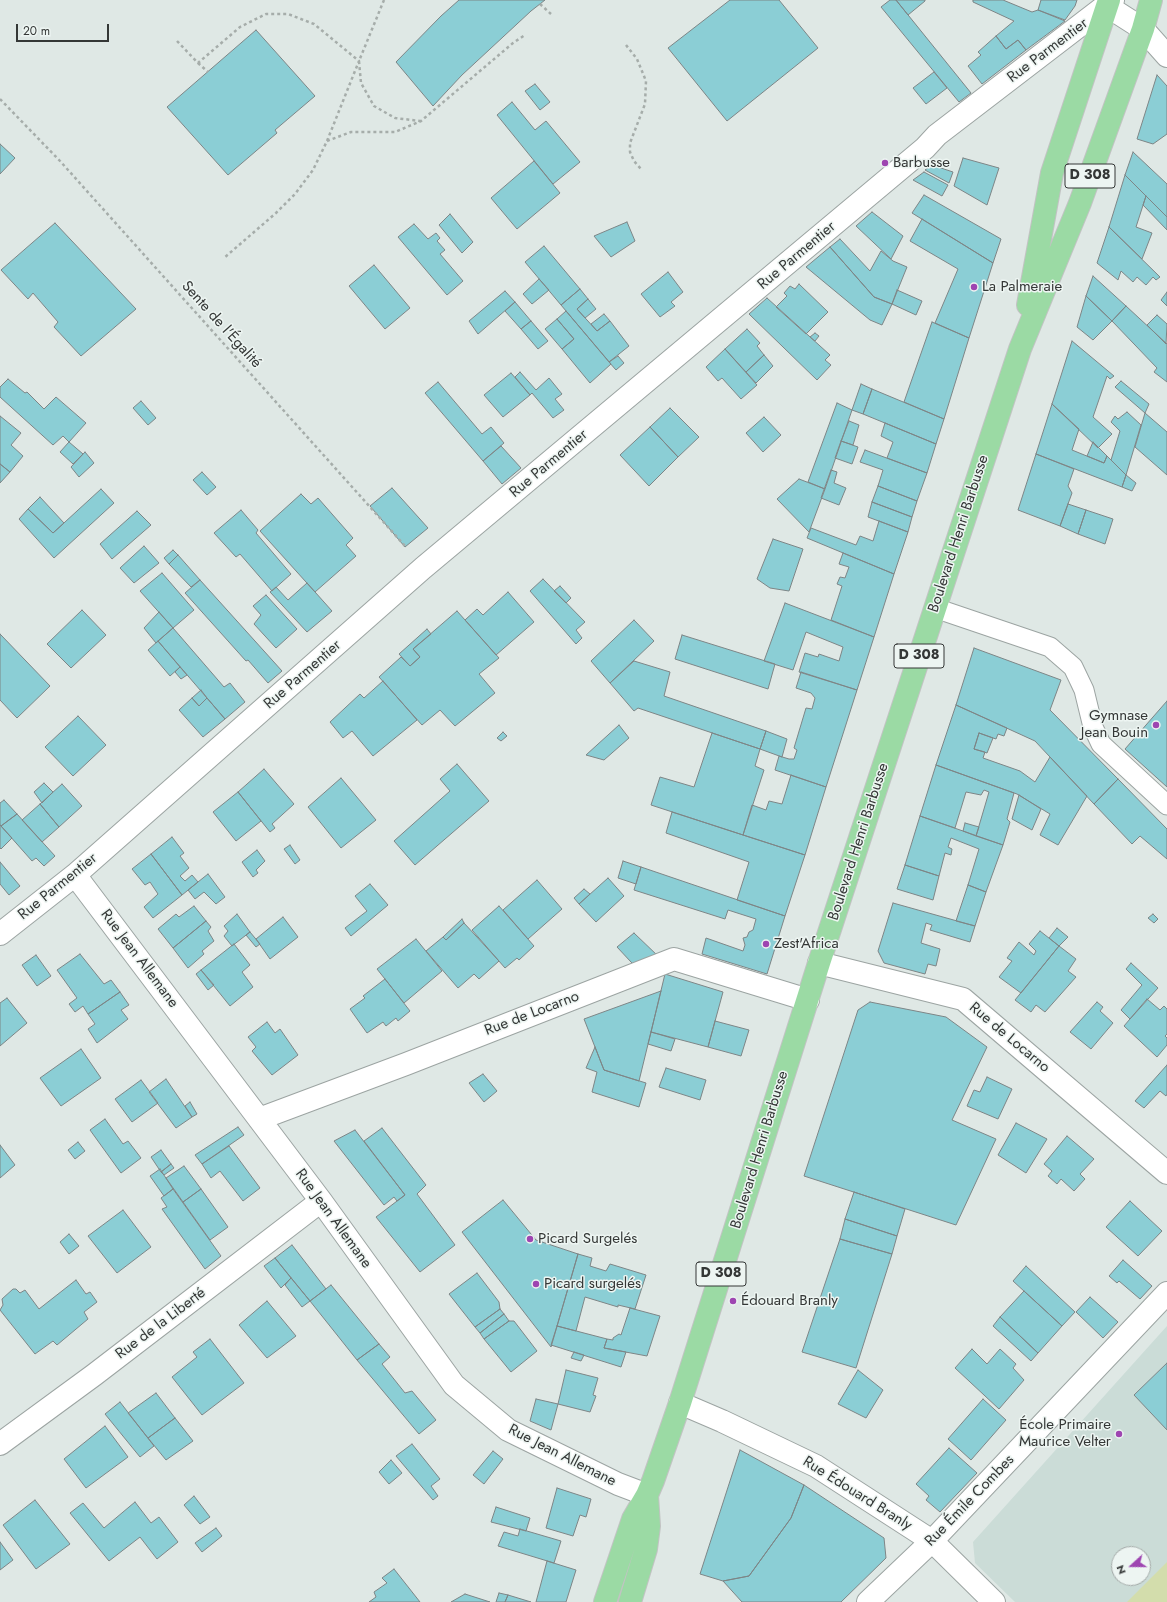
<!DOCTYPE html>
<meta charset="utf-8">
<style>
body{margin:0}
#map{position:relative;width:1167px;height:1602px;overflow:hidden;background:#dfe8e5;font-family:Jost,sans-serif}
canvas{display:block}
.north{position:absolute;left:1111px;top:1546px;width:40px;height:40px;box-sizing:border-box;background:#edf5f2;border:1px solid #a3a9a7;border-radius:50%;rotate:249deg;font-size:11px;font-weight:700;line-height:16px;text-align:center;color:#343736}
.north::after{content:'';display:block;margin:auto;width:14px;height:18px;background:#9e45b1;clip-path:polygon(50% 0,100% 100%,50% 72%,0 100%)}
.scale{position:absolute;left:16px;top:24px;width:93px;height:18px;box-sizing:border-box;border:2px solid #343736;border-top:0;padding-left:5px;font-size:12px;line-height:14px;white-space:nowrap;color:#343736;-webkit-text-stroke:3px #edf5f2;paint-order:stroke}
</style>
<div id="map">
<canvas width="1167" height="1602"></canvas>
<div class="north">N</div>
<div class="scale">20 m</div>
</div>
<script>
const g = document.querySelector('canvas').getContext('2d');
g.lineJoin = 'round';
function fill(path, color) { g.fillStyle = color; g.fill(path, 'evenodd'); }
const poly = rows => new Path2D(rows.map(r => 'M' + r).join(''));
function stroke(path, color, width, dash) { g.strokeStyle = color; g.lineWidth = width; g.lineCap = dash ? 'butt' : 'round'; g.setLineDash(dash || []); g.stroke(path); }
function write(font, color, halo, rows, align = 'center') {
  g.font = font + ' Jost,sans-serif'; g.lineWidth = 3; g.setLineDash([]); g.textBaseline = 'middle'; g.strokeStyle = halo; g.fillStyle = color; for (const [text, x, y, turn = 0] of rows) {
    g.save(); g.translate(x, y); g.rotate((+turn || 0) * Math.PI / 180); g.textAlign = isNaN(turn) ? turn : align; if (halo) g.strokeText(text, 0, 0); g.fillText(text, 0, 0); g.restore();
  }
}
fill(poly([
 [1167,1326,1167,1602,1015,1602,975,1563,973,1542],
 [1119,1554,1143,1554,1143,1578,1119,1578]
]), '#cbdcd7');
fill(poly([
 [1167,1562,1167,1602,1127,1602]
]), '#d3ddac');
const building = poly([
 [459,0,545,0,531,11,462,75,433,106,396,62,441,16,459,0],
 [730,0,779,0,818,48,727,121,668,48,730,0],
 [890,0,896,0,971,93,959,102,881,7,890,0],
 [896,0,925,0,925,1,908,15,896,0],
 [973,0,1003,0,1032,12,1038,10,1065,21,1026,50,1018,40,1006,49,996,36,1014,21,973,2,973,0],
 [1041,0,1077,0,1075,6,1065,20,1038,10,1041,0],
 [256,30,315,96,275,130,277,133,228,175,167,107,256,30],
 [996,36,1006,49,1018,40,1026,50,982,84,968,66,981,55,978,52,996,36],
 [934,72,947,88,926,104,913,88,934,72],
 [1157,75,1167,86,1167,134,1153,144,1137,139,1157,75],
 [535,84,550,102,540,110,525,91,535,84],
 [512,102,535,130,546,121,580,162,553,184,497,115,512,102],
 [0,144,15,158,0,174,0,144],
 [1133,152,1167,184,1167,217,1125,175,1133,152],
 [963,158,999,168,987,205,954,186,963,158],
 [534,161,560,193,517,229,491,198,534,161],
 [932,165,953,172,949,183,925,170,932,165],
 [924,172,948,185,942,196,913,180,924,172],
 [1125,175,1146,196,1136,227,1152,233,1142,259,1109,227,1125,175],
 [924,195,1001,239,993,263,912,213,924,195],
 [1146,196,1167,217,1167,230,1143,205,1146,196],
 [872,212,903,236,891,259,856,226,872,212],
 [450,214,473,242,462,253,439,225,450,214],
 [922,219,993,263,969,338,935,323,958,269,910,241,922,219],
 [627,222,635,241,611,257,594,236,627,222],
 [55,223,136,309,81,356,54,327,58,322,33,293,28,299,1,270,55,223],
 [414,224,428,239,436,233,440,238,437,241,445,250,440,254,463,281,447,295,398,237,414,224],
 [1109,227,1160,277,1156,280,1153,277,1146,285,1137,277,1133,282,1121,271,1118,280,1097,263,1109,227],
 [840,239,870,271,881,251,893,261,907,267,892,304,874,297,830,247,840,239],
 [544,246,580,289,561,305,525,262,544,246],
 [830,247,874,297,892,304,882,325,870,320,806,267,830,247],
 [374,265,410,308,385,329,349,286,374,265],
 [668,272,683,292,671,302,675,306,660,317,641,294,668,272],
 [1093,276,1126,306,1112,321,1086,296,1093,276],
 [539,279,549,290,532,304,523,294,539,279],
 [799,284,828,312,806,334,776,307,787,296,784,293,790,286,795,289,799,284],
 [580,289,588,299,577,309,597,331,610,321,629,346,609,362,561,305,580,289],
 [897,290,922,301,916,315,892,304,897,290],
 [505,291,515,302,478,334,469,321,505,291],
 [1167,292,1167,306,1161,300,1167,292],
 [1086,296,1112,321,1093,340,1077,327,1086,296],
 [767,298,830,355,825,360,831,365,817,380,749,314,767,298],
 [588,299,596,309,585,318,577,309,588,299],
 [515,302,531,321,521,329,505,311,515,302],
 [1126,306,1167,344,1167,382,1154,372,1157,368,1112,321,1126,306],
 [566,311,611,364,590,383,562,349,574,339,557,319,566,311],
 [604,314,610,321,597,331,591,324,604,314],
 [1157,315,1167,324,1166,344,1147,325,1157,315],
 [557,319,574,339,562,349,545,329,557,319],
 [531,321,548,341,538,349,521,329,531,321],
 [932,322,969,338,944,419,904,402,932,322],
 [747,329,760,343,757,346,764,355,746,372,725,349,747,329],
 [815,333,819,336,815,341,810,337,815,333],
 [1072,341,1114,376,1110,379,1107,376,1093,417,1112,434,1098,448,1052,404,1072,341],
 [725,349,757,385,741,399,722,378,718,381,706,367,725,349],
 [764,355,773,366,756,383,746,372,764,355],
 [618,356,624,363,616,370,609,362,618,356],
 [520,372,536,390,549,378,562,394,555,399,564,410,553,418,532,393,530,395,515,377,520,372],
 [511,373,530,395,503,417,484,395,511,373],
 [8,379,25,393,27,392,44,409,56,397,86,423,69,442,63,436,53,445,0,397,0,387,8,379],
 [1121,381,1149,404,1145,413,1115,387,1121,381],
 [438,382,482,434,491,427,504,443,483,461,425,393,438,382],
 [861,384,872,389,863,414,852,410,861,384],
 [872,389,944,419,936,444,863,414,872,389],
 [141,401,156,418,148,425,133,408,141,401],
 [837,403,852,410,825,489,808,482,837,403],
 [1052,404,1079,429,1072,450,1104,463,1107,456,1126,475,1122,487,1036,454,1052,404],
 [670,408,699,437,678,457,650,427,670,408],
 [1127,412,1141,425,1126,475,1111,460,1120,431,1111,422,1115,416,1118,419,1127,412],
 [1145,413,1167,432,1167,475,1135,447,1145,413],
 [0,416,21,433,11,445,23,456,10,472,0,464,0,416],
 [764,417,781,435,763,452,746,433,764,417],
 [849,421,859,425,853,445,841,441,849,421],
 [885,423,936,444,927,473,887,458,893,442,881,436,885,423],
 [650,427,678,457,649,486,620,455,650,427],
 [841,441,858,447,852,464,835,458,841,441],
 [69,442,83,454,73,464,60,452,69,442],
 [1093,442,1107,456,1104,463,1087,456,1093,442],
 [501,446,521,468,502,484,483,461,501,446],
 [865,450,927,473,917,501,878,486,883,470,860,462,865,450],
 [85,452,94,463,79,477,71,467,85,452],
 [1036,454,1074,469,1068,486,1072,493,1060,526,1018,510,1036,454],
 [0,464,10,472,0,483,0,464],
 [831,470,837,472,834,483,846,488,839,505,821,498,831,470],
 [202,472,216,487,207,495,193,480,202,472],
 [1126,475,1136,483,1132,491,1122,487,1126,475],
 [799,479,825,489,809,532,777,499,799,479],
 [878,486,917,501,912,517,872,502,878,486],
 [392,488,428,528,405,547,370,506,392,488],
 [101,489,114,503,54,558,19,519,28,509,53,533,101,489],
 [301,494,311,504,318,498,353,538,346,545,356,556,315,592,260,531,301,494],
 [40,497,64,523,53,533,28,509,40,497],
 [872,502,912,517,908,532,868,517,872,502],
 [1068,504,1086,510,1078,534,1060,526,1068,504],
 [241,510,258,530,256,533,291,574,272,591,240,554,236,557,214,533,241,510],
 [1086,510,1113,519,1105,544,1078,534,1086,510],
 [137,511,151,525,112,559,100,544,137,511],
 [879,521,908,532,894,574,807,538,811,528,856,545,860,536,873,541,879,521],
 [773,539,803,549,789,591,770,588,757,579,773,539],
 [144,546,159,563,134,583,120,568,144,546],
 [173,550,178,555,169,564,164,558,173,550],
 [843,553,894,574,874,637,831,620,842,586,837,584,840,577,845,578,849,567,839,564,843,553],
 [178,555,200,580,191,587,169,564,178,555],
 [162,573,194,610,173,628,140,591,162,573],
 [543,579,585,622,576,630,582,638,576,644,530,591,543,579],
 [200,580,282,671,268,683,248,660,246,661,185,593,200,580],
 [307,583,332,611,307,632,270,592,276,587,288,600,307,583],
 [560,586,571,598,566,603,554,591,560,586],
 [508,592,534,622,496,655,465,620,477,609,483,615,508,592],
 [266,595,297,629,276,648,254,624,261,615,253,606,266,595],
 [785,603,874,637,857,690,799,672,805,653,818,657,819,654,839,661,843,647,806,632,793,670,764,661,785,603],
 [82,610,106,635,71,668,47,644,82,610],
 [457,611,499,658,479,674,495,693,455,726,440,710,422,725,379,677,401,657,410,666,420,657,413,649,457,611],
 [159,612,173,628,156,643,144,628,159,612],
 [634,620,654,641,610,683,591,661,634,620],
 [173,628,224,687,230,683,245,702,225,719,158,641,173,628],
 [427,629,431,634,413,649,420,657,410,666,399,654,427,629],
 [0,634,50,686,17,718,0,700,0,634],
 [682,635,775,664,768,689,675,659,682,635],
 [158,641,180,667,170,676,148,650,158,641],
 [974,648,1061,680,1050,710,1118,779,1094,804,1035,741,956,705,974,648],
 [634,661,670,672,664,696,766,731,760,749,638,708,634,711,610,683,634,661],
 [180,667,187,675,181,679,175,672,180,667],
 [801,672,857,690,826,787,775,770,779,756,789,759,794,759,797,750,794,748,806,708,812,709,815,698,811,693,796,688,801,672],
 [383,681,417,720,373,756,352,731,343,738,330,722,360,694,364,698,383,681],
 [201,690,207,698,199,706,192,698,201,690],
 [192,698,199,706,207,698,225,719,203,737,179,710,192,698],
 [1167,701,1167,787,1125,749,1167,701],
 [956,705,1007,728,1004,736,998,734,996,739,979,733,974,749,985,752,983,758,1020,771,1035,782,1050,757,1087,796,1058,845,1040,835,1050,814,1017,794,936,765,956,705],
 [78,716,106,745,73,776,45,747,78,716],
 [619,725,629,738,604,760,586,755,619,725],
 [766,731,787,739,782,757,760,749,766,731],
 [503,732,507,736,501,741,497,738,503,732],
 [712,733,760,749,755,766,764,770,743,835,651,805,660,777,694,787,712,733],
 [979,733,993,738,987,753,974,749,979,733],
 [457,764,489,801,415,865,394,841,450,791,440,779,457,764],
 [936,765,1014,793,1007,819,1010,822,1003,845,976,836,989,792,984,790,981,795,966,792,955,828,920,816,936,765],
 [264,769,294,804,272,824,275,828,270,832,238,792,264,769],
 [791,775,826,787,805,855,743,835,752,805,766,810,769,801,782,804,791,775],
 [341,778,376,820,341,848,308,807,341,778],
 [1118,779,1167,829,1167,859,1140,836,1132,844,1094,804,1118,779],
 [44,783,53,792,42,803,34,792,44,783],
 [62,784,82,806,59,827,40,804,62,784],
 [238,792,261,821,236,841,213,812,238,792],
 [1019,795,1041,809,1032,830,1012,819,1019,795],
 [4,800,17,814,1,826,0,825,0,803,4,800],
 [40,804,59,827,42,842,22,820,40,804],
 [672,812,805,855,785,916,737,900,749,862,666,833,672,812],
 [17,814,55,856,44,866,36,858,32,861,1,826,17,814],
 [920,816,1003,845,986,892,968,885,979,849,951,838,948,847,952,849,951,855,945,853,939,876,905,865,920,816],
 [965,823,979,827,976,836,963,831,965,823],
 [0,825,12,838,1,849,0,848,0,825],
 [172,837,184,853,180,856,189,868,180,876,185,881,192,875,198,882,182,895,151,854,172,837],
 [290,845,300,860,295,864,284,849,290,845],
 [257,850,265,861,256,870,258,873,253,877,242,862,257,850],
 [151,854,182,895,153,918,144,907,158,894,150,882,145,885,132,869,151,854],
 [623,861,641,867,636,884,618,878,623,861],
 [0,862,20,886,9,895,0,884,0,862],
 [905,865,939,876,933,900,897,889,905,865],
 [641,867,785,916,767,974,702,954,706,938,743,951,745,945,743,938,747,937,749,932,753,930,756,919,728,910,725,919,634,890,641,867],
 [208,874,225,897,216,904,204,892,195,899,188,890,208,874],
 [608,878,624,896,596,922,579,904,608,878],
 [537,880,562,909,528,939,503,910,537,880],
 [370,884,388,905,351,936,345,928,367,911,355,896,370,884],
 [968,885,986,892,975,926,956,921,968,885],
 [584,889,590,894,579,904,574,898,584,889],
 [893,903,975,926,970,942,930,930,932,925,926,923,921,943,940,949,936,966,928,964,925,974,884,963,878,951,893,903],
 [194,906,206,921,173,948,158,929,176,914,179,917,194,906],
 [499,906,534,946,519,960,517,958,505,968,472,930,499,906],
 [237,914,250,932,232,946,224,936,228,931,224,926,237,914],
 [1153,914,1158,919,1154,923,1148,918,1153,914],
 [283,917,298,937,270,959,256,939,283,917],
 [462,919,464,923,446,940,443,937,462,919],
 [206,921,211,927,208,931,214,941,202,951,204,954,188,968,173,948,206,921],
 [464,923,499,961,479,979,474,974,458,988,426,951,443,937,446,940,464,923],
 [1057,928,1068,937,1059,946,1049,938,1057,928],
 [1040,931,1059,946,1021,993,999,977,1012,961,1007,958,1019,942,1034,955,1036,951,1029,944,1040,931],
 [250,932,260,944,256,947,246,935,250,932],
 [634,933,659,957,635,966,631,962,617,947,634,933],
 [416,939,442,971,404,1003,377,969,416,939],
 [234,944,250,965,242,972,253,987,230,1006,201,970,234,944],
 [1059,946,1076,959,1068,971,1076,977,1045,1012,1036,1005,1031,1012,1015,1000,1059,946],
 [80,954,104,984,111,980,120,992,88,1014,83,1006,75,1012,69,1004,77,998,57,970,80,954],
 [36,955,51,976,37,986,22,965,36,955],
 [1131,963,1158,988,1130,1019,1121,1010,1142,985,1126,969,1131,963],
 [201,970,214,985,208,990,196,974,201,970],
 [665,974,723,992,708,1047,651,1032,665,974],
 [385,979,410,1011,398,1021,396,1018,386,1026,383,1022,367,1033,350,1009,365,998,363,996,385,979],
 [661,991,639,1081,604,1070,584,1019,661,991],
 [120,992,129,1005,121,1010,128,1019,97,1043,88,1029,95,1024,88,1014,120,992],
 [7,998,27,1023,0,1046,0,1003,7,998],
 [1147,999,1160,1010,1164,1006,1167,1009,1167,1034,1165,1036,1167,1038,1167,1045,1157,1057,1124,1026,1147,999],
 [870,1002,946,1017,987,1047,952,1120,996,1139,956,1225,804,1176,858,1010,870,1002],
 [1097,1002,1103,1007,1100,1011,1113,1023,1091,1049,1070,1032,1097,1002],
 [715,1021,749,1030,741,1056,708,1047,715,1021],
 [267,1022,275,1033,280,1029,298,1055,272,1075,252,1051,256,1047,248,1037,267,1022],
 [651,1032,675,1039,671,1051,648,1044,651,1032],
 [595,1047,604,1070,646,1083,639,1107,592,1092,597,1072,586,1068,595,1047],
 [81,1049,101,1078,61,1106,40,1078,81,1049],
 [1167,1065,1167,1094,1166,1096,1160,1091,1144,1108,1135,1101,1167,1065],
 [666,1068,706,1080,700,1100,659,1087,666,1068],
 [483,1074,497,1091,484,1102,469,1083,483,1074],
 [987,1077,1012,1089,998,1119,967,1106,974,1090,980,1092,987,1077],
 [166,1079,192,1117,176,1128,149,1092,166,1079],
 [141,1080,158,1103,132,1122,115,1099,141,1080],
 [190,1102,197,1114,192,1117,185,1106,190,1102],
 [105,1119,123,1144,128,1141,141,1158,121,1173,90,1130,105,1119],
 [1016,1123,1047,1139,1026,1173,998,1155,1016,1123],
 [238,1127,244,1135,202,1164,195,1155,238,1127],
 [382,1128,426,1185,417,1194,455,1245,420,1272,376,1217,405,1195,364,1141,382,1128],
 [355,1130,405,1195,397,1201,394,1197,384,1205,334,1141,355,1130],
 [1067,1136,1094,1159,1080,1174,1085,1179,1074,1191,1061,1179,1057,1184,1048,1176,1052,1171,1044,1164,1067,1136],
 [78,1142,85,1151,75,1159,68,1150,78,1142],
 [0,1145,15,1165,0,1178,0,1145],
 [229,1146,260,1188,243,1201,220,1171,211,1178,202,1164,229,1146],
 [161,1150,171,1164,161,1172,151,1157,161,1150],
 [171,1164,174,1168,164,1175,161,1172,171,1164],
 [184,1166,201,1189,183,1202,166,1178,184,1166],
 [160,1169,173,1189,164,1196,150,1176,160,1169],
 [173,1189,221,1256,205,1269,162,1209,167,1207,161,1198,173,1189],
 [201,1189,228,1227,210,1240,183,1202,201,1189],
 [854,1192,905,1209,897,1236,845,1219,854,1192],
 [503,1200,536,1240,578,1254,551,1347,462,1232,503,1200],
 [1130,1201,1162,1231,1138,1256,1106,1227,1130,1201],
 [123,1210,151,1247,117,1273,88,1236,123,1210],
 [845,1219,897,1236,892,1254,840,1239,845,1219],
 [69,1234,79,1246,69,1254,60,1242,69,1234],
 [840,1239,892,1254,856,1368,802,1352,840,1239],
 [292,1245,326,1289,310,1301,275,1258,292,1245],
 [578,1254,592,1258,590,1266,606,1271,610,1264,646,1275,635,1309,618,1305,618,1307,585,1297,576,1331,557,1326,578,1254],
 [275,1258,291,1278,281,1288,264,1266,275,1258],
 [1123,1260,1152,1286,1140,1299,1119,1281,1117,1283,1109,1276,1123,1260],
 [1026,1266,1075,1312,1062,1326,1013,1281,1026,1266],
 [477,1273,499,1302,500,1309,475,1327,449,1294,477,1273],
 [291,1278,310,1301,302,1307,285,1285,291,1278],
 [76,1280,86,1294,90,1292,97,1302,84,1312,88,1319,57,1345,53,1341,35,1354,0,1310,3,1305,2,1299,13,1289,16,1289,20,1293,25,1290,39,1309,76,1280],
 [331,1285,379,1344,357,1360,310,1301,331,1285],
 [1024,1291,1062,1326,1038,1353,1000,1317,1024,1291],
 [1090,1297,1118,1322,1103,1338,1076,1312,1090,1297],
 [267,1301,296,1336,267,1358,239,1325,267,1301],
 [630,1308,660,1316,647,1356,604,1348,607,1339,613,1340,613,1338,619,1334,621,1335,630,1308],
 [500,1309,504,1314,480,1333,475,1327,500,1309],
 [504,1314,509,1321,484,1339,480,1333,504,1314],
 [1000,1317,1038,1353,1031,1361,993,1326,1000,1317],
 [509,1321,514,1321,537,1351,511,1372,484,1339,509,1321],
 [557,1326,607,1339,604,1348,626,1352,621,1367,551,1345,557,1326],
 [210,1339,244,1383,202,1415,172,1377,197,1357,193,1352,210,1339],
 [379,1344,390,1357,382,1364,405,1393,412,1391,436,1420,419,1434,357,1360,379,1344],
 [972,1349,987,1364,1000,1349,1016,1364,1013,1368,1024,1380,999,1409,955,1368,972,1349],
 [574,1352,584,1355,581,1361,571,1358,574,1352],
 [1167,1363,1167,1430,1134,1395,1167,1363],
 [566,1370,598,1378,593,1395,596,1396,590,1412,558,1404,566,1370],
 [858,1370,883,1390,866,1418,838,1404,858,1370],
 [156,1393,175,1418,148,1438,128,1413,156,1393],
 [536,1399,558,1404,551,1430,530,1421,536,1399],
 [983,1399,1006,1420,971,1460,948,1439,983,1399],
 [120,1402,154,1446,140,1457,105,1414,120,1402],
 [175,1418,193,1441,166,1460,148,1438,175,1418],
 [105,1426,128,1457,86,1488,64,1459,105,1426],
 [412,1444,440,1479,431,1486,438,1496,433,1500,396,1456,412,1444],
 [949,1448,977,1473,940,1512,926,1500,929,1496,916,1484,949,1448],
 [740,1450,804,1485,791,1518,749,1576,723,1581,700,1574,740,1450],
 [493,1451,503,1459,484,1484,473,1475,493,1451],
 [391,1460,402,1473,389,1484,379,1472,391,1460],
 [804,1485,884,1538,886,1558,841,1602,742,1602,723,1581,749,1576,791,1518,804,1485],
 [557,1488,591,1499,586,1517,580,1515,573,1536,546,1528,557,1488],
 [194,1496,210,1517,200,1524,184,1505,194,1496],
 [35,1500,70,1544,36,1569,3,1525,35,1500],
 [135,1502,151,1523,159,1517,178,1542,157,1559,140,1537,109,1561,70,1513,83,1503,104,1528,135,1502],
 [496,1507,530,1518,526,1531,491,1522,496,1507],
 [216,1528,222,1536,202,1552,195,1543,216,1528],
 [520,1529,561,1541,554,1563,498,1546,504,1532,518,1536,520,1529],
 [0,1542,13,1560,0,1570,0,1542],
 [547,1561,576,1570,566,1602,536,1602,547,1561],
 [394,1569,420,1602,369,1602,376,1597,374,1592,387,1583,382,1578,394,1569],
 [499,1593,508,1595,505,1602,496,1602,499,1593],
 [465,1594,490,1602,451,1602,465,1594],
 [508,1595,531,1602,505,1602,508,1595]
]);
fill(building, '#8bced5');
stroke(building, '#7d8586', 1);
const lane = poly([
 [935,608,1050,647,1073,667,1084,690,1093,727,1101,744,1167,805]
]);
const street = poly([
 [1107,6,1143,29,1167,56],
 [75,875,321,1201,454,1385,508,1430,618,1484,647,1495],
 [0,934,75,875,423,568,925,148,937,135,1113,0],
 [819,963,963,999,1167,1173],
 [259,1119,406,1064,674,959,808,1000],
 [680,1403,722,1421,816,1466,932,1541,994,1602],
 [0,1444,94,1375,321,1201],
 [868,1602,932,1541,1167,1293]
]);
const primary = poly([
 [1028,305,1052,173,1109,0],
 [605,1602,633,1519,647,1495,653,1481,680,1403,819,963,1020,349,1080,203,1143,29,1151,0],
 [630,1602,646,1549,649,1526,647,1495]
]);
stroke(lane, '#9ca4a2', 21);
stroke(street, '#9ca4a2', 24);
stroke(primary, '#c2c3c3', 24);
stroke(poly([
 [384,0,359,61,361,83,374,106,395,118,420,121],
 [540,4,551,14],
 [177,41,198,63,240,27,266,14,288,14,314,24,359,61,327,141,313,170,295,194,276,213,224,258],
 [626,45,637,59,646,81,645,104,630,143,630,152,634,161,641,169],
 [198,63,208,72],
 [0,99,60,161,405,546],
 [327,141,351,132,395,132,421,121,513,43,525,35]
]), '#a6adaa', 2.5, [3, 3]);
stroke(lane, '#fff', 19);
stroke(street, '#fff', 22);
stroke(primary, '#9bdaa4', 22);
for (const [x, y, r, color] of [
 [885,163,4,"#9e45b1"],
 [974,287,4,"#9e45b1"],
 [1156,725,4,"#9e45b1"],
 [766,944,4,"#9e45b1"],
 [530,1239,4,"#9e45b1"],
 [536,1284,4,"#9e45b1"],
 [733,1301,4,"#9e45b1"],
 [1119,1434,4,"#9e45b1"]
]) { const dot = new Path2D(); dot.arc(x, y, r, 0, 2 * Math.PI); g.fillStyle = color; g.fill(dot); stroke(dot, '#edf5f2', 1.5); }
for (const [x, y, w] of [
 [1090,176,50],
 [919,656,50],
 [721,1274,50]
]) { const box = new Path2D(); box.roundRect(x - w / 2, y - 12, w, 24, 3); g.fillStyle = '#edf5f2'; g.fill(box); stroke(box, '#343736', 1); }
write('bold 14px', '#343736', null, [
 ["D 308",1090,176],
 ["D 308",919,656],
 ["D 308",721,1274]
]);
write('15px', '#343736', '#edf5f2', [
 ["Rue Parmentier",1048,51,-37],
 ["Rue Parmentier",797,256,-40],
 ["Sente de l'Égalité",221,325,48],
 ["Rue Parmentier",549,464,-40],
 ["Boulevard Henri Barbusse",959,534,-72],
 ["Rue Parmentier",303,675,-41],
 ["Boulevard Henri Barbusse",859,842,-72],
 ["Rue Parmentier",58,887,-39],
 ["Rue Jean Allemane",139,959,53],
 ["Rue de Locarno",532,1014,-21],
 ["Rue de Locarno",1009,1038,40],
 ["Boulevard Henri Barbusse",760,1150,-73],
 ["Rue Jean Allemane",333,1219,54],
 ["Rue de la Liberté",161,1324,-37],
 ["Rue Jean Allemane",562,1456,27],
 ["Rue Édouard Branly",857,1494,32],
 ["Rue Émile Combes",970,1501,-46]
]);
write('15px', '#343736', '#edf5f2', [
 ["Barbusse",893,163],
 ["La Palmeraie",982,287],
 ["Gymnase",1148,716,"right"],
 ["Jean Bouin",1148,733,"right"],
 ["Zest'Africa",774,944],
 ["Picard Surgelés",538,1239],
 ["Picard surgelés",544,1284],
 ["Édouard Branly",741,1301],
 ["École Primaire",1111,1425,"right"],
 ["Maurice Velter",1111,1442,"right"]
], 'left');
</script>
